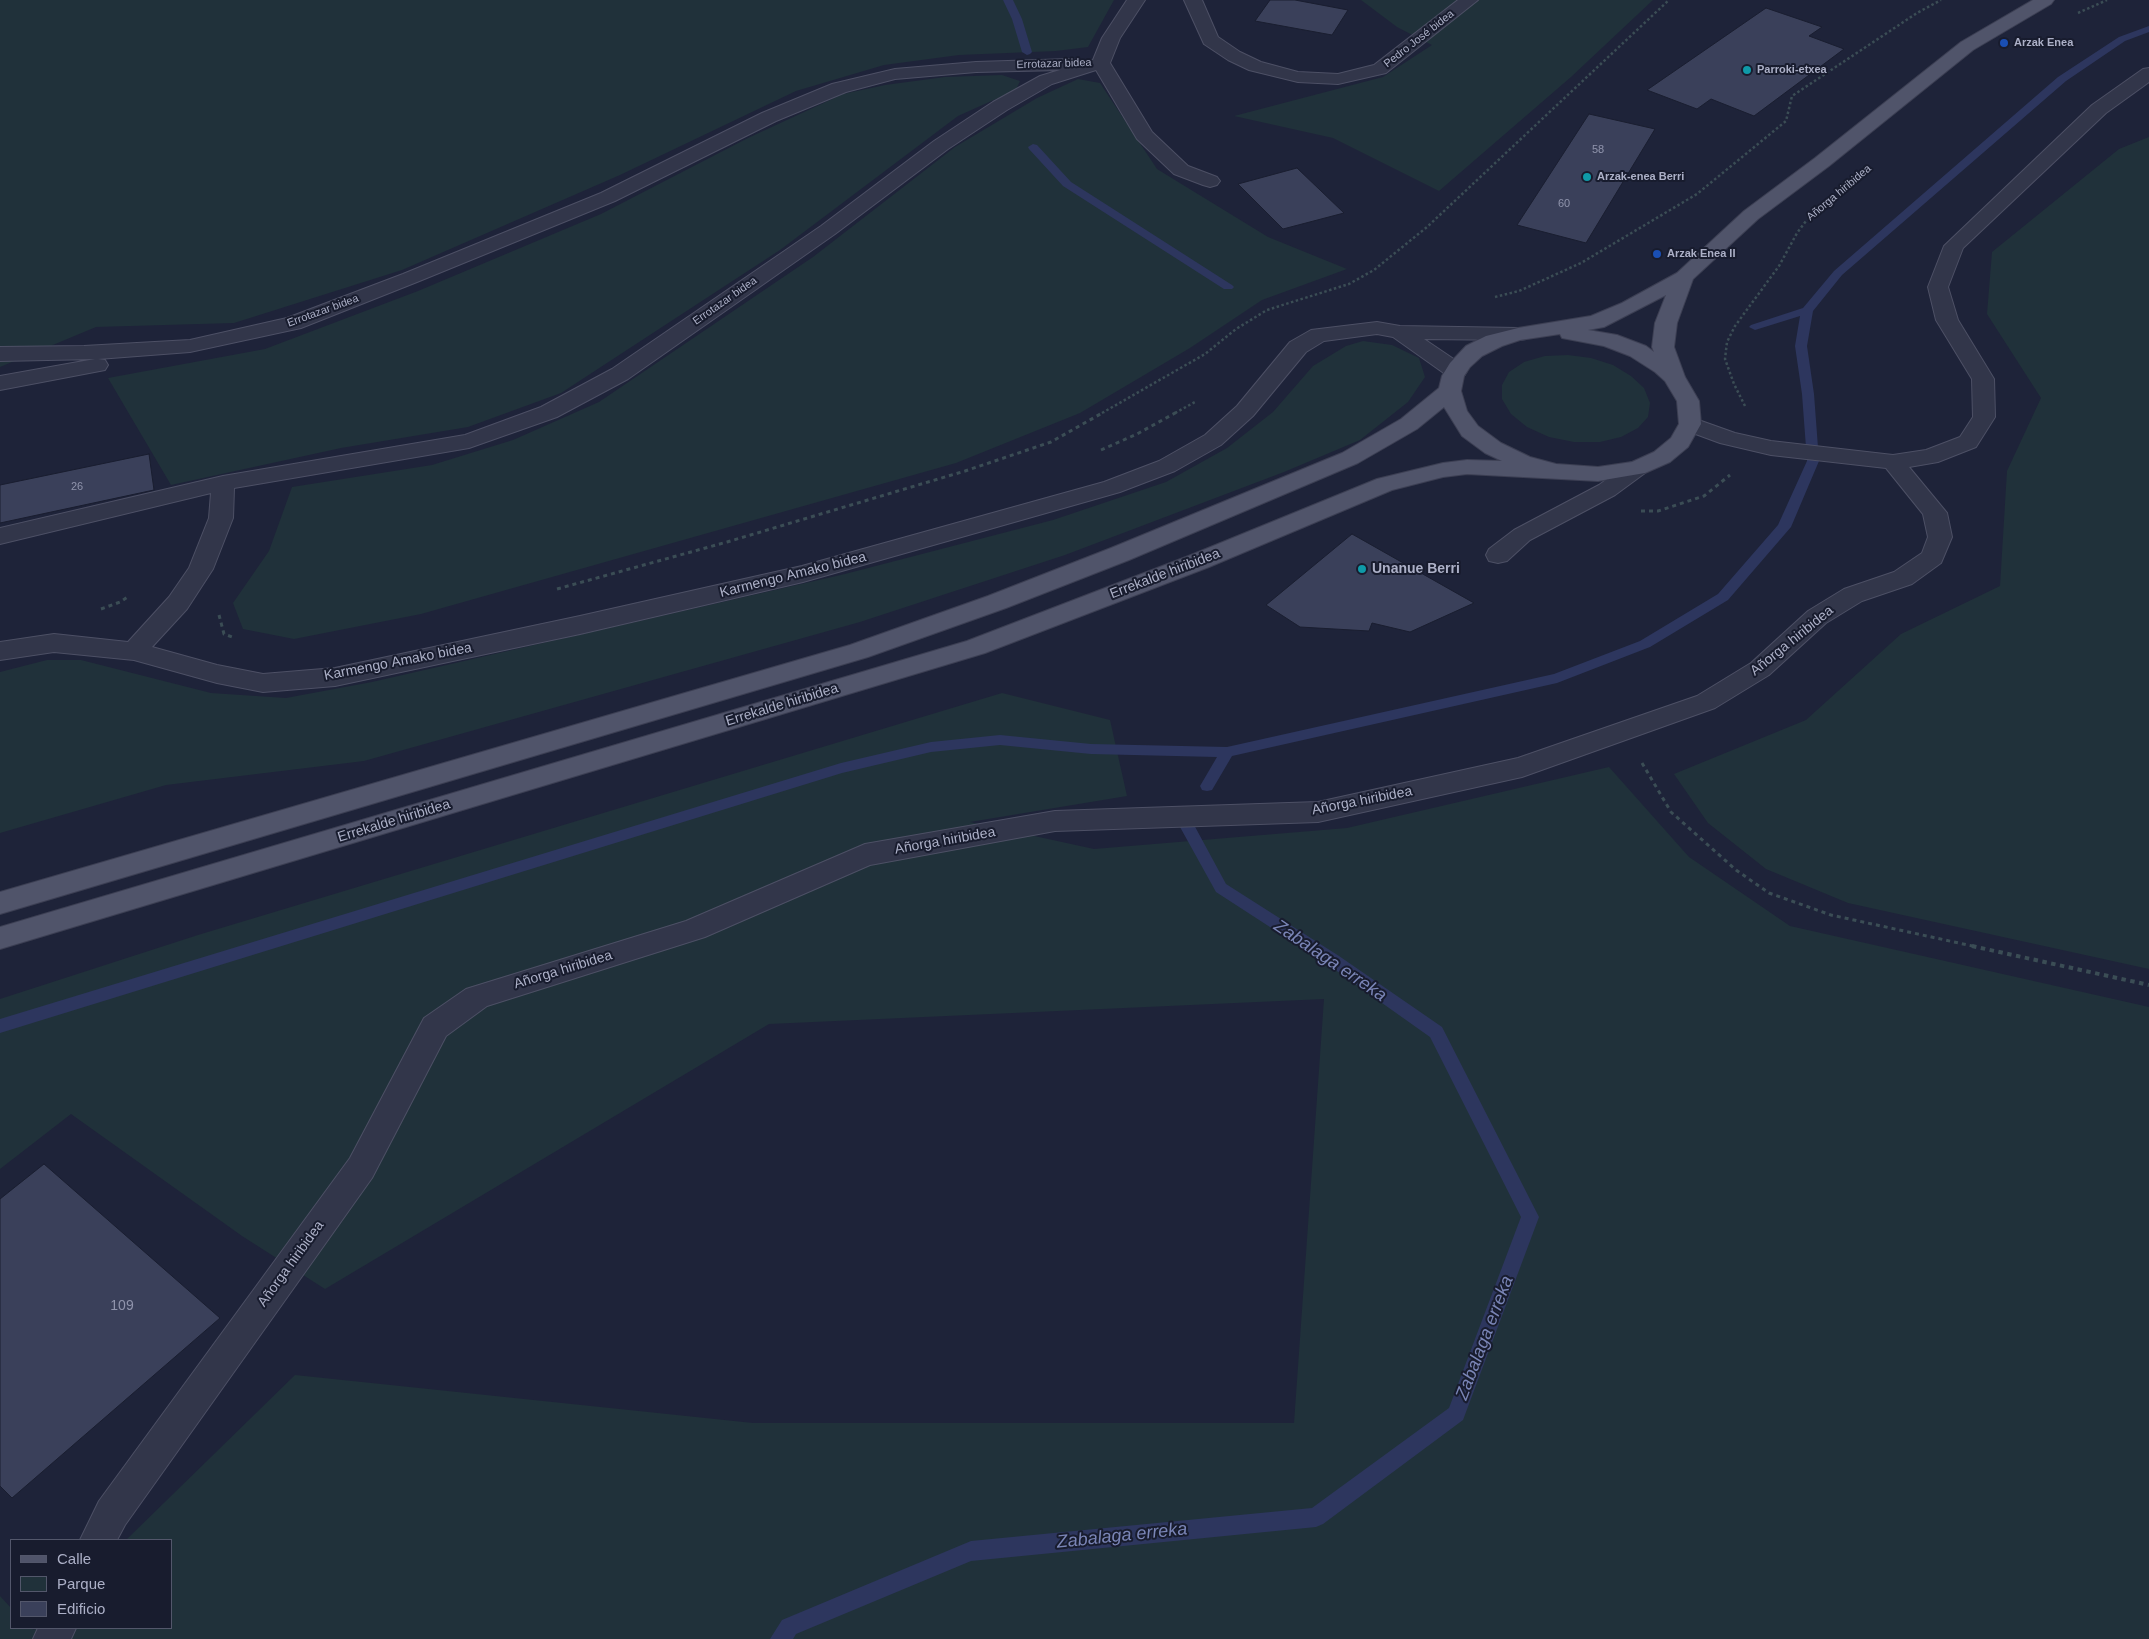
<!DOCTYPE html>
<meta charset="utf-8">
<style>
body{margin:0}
#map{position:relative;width:2149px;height:1639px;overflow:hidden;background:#1e2339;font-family:Arial,sans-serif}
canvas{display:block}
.legend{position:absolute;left:10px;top:1539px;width:162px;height:90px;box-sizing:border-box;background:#181c2e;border:1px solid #53576b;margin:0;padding:6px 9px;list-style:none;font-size:15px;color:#acb0c7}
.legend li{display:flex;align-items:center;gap:10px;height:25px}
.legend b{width:25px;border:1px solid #53576b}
</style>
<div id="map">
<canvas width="2149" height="1639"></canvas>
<ul class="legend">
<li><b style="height:6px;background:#50546a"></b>Calle</li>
<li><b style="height:14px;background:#20313a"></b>Parque</li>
<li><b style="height:14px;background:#3a405a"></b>Edificio</li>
</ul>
</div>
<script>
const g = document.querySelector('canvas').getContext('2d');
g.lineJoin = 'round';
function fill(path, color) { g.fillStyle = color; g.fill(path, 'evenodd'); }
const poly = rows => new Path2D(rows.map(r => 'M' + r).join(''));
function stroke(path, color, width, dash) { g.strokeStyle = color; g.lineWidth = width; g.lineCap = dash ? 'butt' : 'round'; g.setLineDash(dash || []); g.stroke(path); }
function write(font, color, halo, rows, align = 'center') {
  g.font = font + ' Arial,sans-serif'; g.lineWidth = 4; g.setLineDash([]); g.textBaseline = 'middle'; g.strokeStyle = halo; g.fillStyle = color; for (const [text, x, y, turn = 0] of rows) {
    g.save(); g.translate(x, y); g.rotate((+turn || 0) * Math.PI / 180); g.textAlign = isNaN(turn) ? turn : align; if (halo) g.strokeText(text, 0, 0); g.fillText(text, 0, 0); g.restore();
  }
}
fill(poly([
 [0,0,1114,0,1088,47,1056,51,959,55,884,65,796,91,620,175,402,270,234,323,96,327,0,367],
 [1361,0,1653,0,1571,77,1439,191,1333,138,1234,116,1383,77,1432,45,1397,27],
 [1002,75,1020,81,1016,90,958,116,780,250,561,393,468,427,341,448,171,485,108,378,265,349,418,291,601,214,748,138,843,94,885,85,945,77],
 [1078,79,1100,83,1157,169,1268,237,1347,269,1262,300,1190,348,1080,413,956,463,421,614,294,639,243,629,233,603,269,551,292,487,432,465,513,440,599,402,813,257,955,147,1037,98],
 [2149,137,2149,969,1848,903,1766,869,1708,823,1674,774,1806,720,1901,634,2000,586,2007,471,2041,398,1987,314,1992,252,2119,149],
 [1363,341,1392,345,1419,358,1425,377,1408,402,1360,440,1284,472,1065,555,860,622,364,761,166,785,0,833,0,672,47,660,81,660,211,693,286,698,372,682,845,574,1053,520,1166,482,1227,448,1273,412,1313,366,1346,346],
 [1568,355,1591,358,1613,365,1631,376,1644,388,1650,403,1648,417,1638,428,1621,437,1600,442,1574,442,1549,437,1527,427,1511,414,1502,399,1502,385,1509,372,1524,362,1545,356],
 [1002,693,1110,720,1127,796,970,822,1094,849,1347,828,1609,767,1689,857,1790,926,2149,1007,2149,1639,0,1639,0,1596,11,1608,11,1628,31,1628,34,1630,36,1628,171,1628,171,1540,126,1540,295,1375,753,1423,1294,1423,1324,999,769,1024,325,1289,242,1236,71,1114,0,1169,0,999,198,935]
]), '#20313a');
fill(poly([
 [1003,0,1013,0,1022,19,1032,52,1030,54,1027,55,1022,52,1012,19,1003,0],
 [2149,26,2149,32,2125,41,2066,81,1842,275,1813,311,1807,346,1814,394,1819,461,1791,527,1728,600,1650,647,1557,683,1232,756,1212,790,1207,791,1202,790,1200,786,1217,757,1091,754,1000,745,931,752,842,773,0,1033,0,1019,841,763,931,742,1000,735,1091,744,1227,747,1554,674,1640,641,1718,594,1778,525,1807,461,1802,394,1795,346,1800,316,1755,330,1749,327,1751,325,1803,308,1834,271,2058,77,2119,37,2149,26],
 [1033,144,1037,145,1071,182,1232,285,1234,287,1232,289,1224,289,1063,186,1029,149,1028,147,1033,144],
 [1188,821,1193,823,1226,884,1339,956,1442,1027,1539,1217,1463,1420,1323,1524,1316,1527,971,1561,796,1634,793,1639,770,1639,782,1620,971,1541,1312,1508,1449,1408,1521,1217,1430,1037,1327,964,1216,892,1180,827,1183,823,1188,821]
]), '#2d365e');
const building = poly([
 [1270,0,1295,0,1348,10,1332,35,1255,21,1270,0],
 [1766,8,1822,27,1809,36,1844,49,1754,116,1711,99,1697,109,1647,90,1766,8],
 [1589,114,1655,129,1586,243,1517,225,1589,114],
 [1297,168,1344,213,1283,229,1238,184,1297,168],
 [149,454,154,490,0,523,0,485,149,454],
 [1352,534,1474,603,1410,632,1372,623,1369,631,1300,627,1266,605,1352,534],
 [44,1164,220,1318,12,1498,0,1486,0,1199,44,1164]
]);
fill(building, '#3a405a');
stroke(building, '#1a1e30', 1);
const minor = poly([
 [1127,0,1145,0,1120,38,1110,63,1152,132,1188,166,1217,177,1220,181,1217,185,1210,187,1203,185,1174,174,1137,139,1096,70,1052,84,1007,110,948,149,835,234,628,379,557,417,469,448,234,488,233,518,213,569,187,609,152,647,217,665,263,674,335,668,580,616,802,566,1104,482,1159,461,1205,435,1237,406,1290,342,1311,330,1377,322,1400,326,1518,328,1526,329,1529,334,1526,339,1518,340,1424,339,1464,366,1467,371,1464,376,1456,378,1448,376,1393,337,1377,334,1324,341,1306,352,1253,416,1221,445,1175,471,1120,492,803,582,580,634,335,686,263,692,217,683,134,660,54,652,0,660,0,642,54,634,128,642,169,597,189,568,209,518,211,493,0,544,0,528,223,476,465,435,541,407,612,369,821,226,934,141,993,102,1040,76,1060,70,976,72,895,79,846,92,776,121,615,201,417,282,301,328,190,352,98,359,105,360,108,365,105,370,0,390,0,376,95,359,0,361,0,347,84,346,190,340,287,318,403,274,601,193,762,113,832,84,895,69,976,62,1072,59,1078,60,1081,63,1093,60,1102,38,1127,0],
 [1184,0,1202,0,1218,37,1240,52,1261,62,1298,72,1338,74,1374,65,1458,0,1478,0,1386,73,1338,84,1298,82,1249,70,1228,60,1204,44,1184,0],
 [2149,68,2149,82,2106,113,1963,248,1948,287,1958,320,1994,379,1995,417,1976,447,1938,462,1909,467,1947,513,1952,537,1941,563,1912,584,1862,601,1826,623,1769,675,1715,708,1522,777,1318,822,1055,831,870,865,705,937,487,1006,446,1036,372,1178,125,1525,117,1540,80,1540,99,1501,350,1158,424,1018,466,989,686,921,865,844,1055,811,1318,802,1518,758,1697,696,1751,663,1808,611,1844,589,1894,572,1922,553,1928,537,1923,514,1886,468,1771,455,1720,443,1682,429,1679,424,1682,419,1690,417,1735,433,1771,441,1893,455,1926,450,1960,437,1973,417,1972,379,1936,320,1928,287,1944,246,2092,105,2143,69,2149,68],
 [1637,461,1645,463,1649,468,1645,473,1615,495,1530,540,1507,561,1498,563,1489,561,1486,555,1489,549,1514,530,1599,485,1629,463,1637,461],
 [38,1628,76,1628,71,1639,33,1639,38,1628]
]);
const major = poly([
 [2033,0,2054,0,2051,4,1973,50,1829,166,1758,219,1693,279,1677,323,1674,347,1685,377,1699,401,1701,424,1688,447,1670,462,1645,473,1598,481,1467,474,1443,477,1392,490,1209,567,985,653,0,949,0,927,967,641,1191,555,1377,479,1443,463,1467,460,1502,461,1485,453,1462,436,1444,407,1417,429,1358,463,1129,560,1006,608,868,657,0,914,0,892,850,645,988,596,1111,548,1342,453,1401,419,1439,388,1442,376,1450,363,1466,346,1486,336,1518,328,1591,316,1622,303,1677,273,1744,211,1815,158,1961,42,2033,0],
 [1666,295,1655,323,1652,347,1654,352,1646,346,1617,335,1588,330,1604,327,1666,295],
 [1560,334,1562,338,1604,346,1630,356,1655,372,1665,381,1677,401,1679,424,1671,438,1654,452,1632,462,1598,467,1556,464,1530,457,1501,443,1478,426,1467,411,1461,391,1464,376,1470,367,1482,356,1502,346,1520,340,1560,334]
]);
stroke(minor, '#4d5065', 2);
stroke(major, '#3c3f53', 2);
stroke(poly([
 [2078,13,2107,0],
 [1495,297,1519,291,1581,263,1697,194,1786,121,1792,96,1917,13,1941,0],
 [1745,406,1734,384,1725,359,1727,342,1735,326,1779,266,1797,233,1806,221],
 [1102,413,1205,354,1236,329,1267,310,1349,284,1374,270,1427,227,1669,0],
 [1175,413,1195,402]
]), '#3b4d55', 2.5, [2.5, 2.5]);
stroke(poly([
 [1101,450,1137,434,1177,412],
 [1641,511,1658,511,1704,496,1730,475],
 [557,589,727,542,965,471,1051,442,1104,412],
 [101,609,120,602,129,596],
 [219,615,224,634,232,637],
 [1642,763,1671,812,1736,870,1769,893,1831,915,1977,947]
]), '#3b4d55', 3, [4, 4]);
stroke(poly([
 [1972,946,2149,985]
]), '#3b4d55', 4, [4.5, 4.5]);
fill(minor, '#32364a');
fill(major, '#50546a');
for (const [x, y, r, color] of [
 [2004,43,5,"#1a4fb4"],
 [1747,70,5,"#0f9aa8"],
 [1587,177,5,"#0f9aa8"],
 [1657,254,5,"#1a4fb4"],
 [1362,569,5,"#0f9aa8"]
]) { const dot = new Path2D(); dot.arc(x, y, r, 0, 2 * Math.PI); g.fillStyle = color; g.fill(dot); stroke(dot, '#181c2e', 2); }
write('11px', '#acb0c7', '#181c2e', [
 ["Pedro José bidea",1419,39,-38],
 ["Errotazar bidea",1054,64,-2],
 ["Añorga hiribidea",1839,193,-40],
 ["Errotazar bidea",725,301,-35],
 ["Errotazar bidea",323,311,-20]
]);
write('bold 11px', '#acb0c7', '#181c2e', [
 ["Arzak Enea",2014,43],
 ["Parroki-etxea",1757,70],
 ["Arzak-enea Berri",1597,177],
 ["Arzak Enea II",1667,254]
], 'left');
write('11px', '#9094ac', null, [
 ["58",1598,150],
 ["60",1564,204],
 ["26",77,487]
]);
write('bold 14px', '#acb0c7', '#181c2e', [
 ["Unanue Berri",1372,569]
], 'left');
write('14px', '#acb0c7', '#181c2e', [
 ["Errekalde hiribidea",1165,574,-21],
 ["Karmengo Amako bidea",793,575,-14],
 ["Añorga hiribidea",1792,641,-39],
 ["Karmengo Amako bidea",398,662,-11],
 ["Errekalde hiribidea",782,705,-17],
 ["Añorga hiribidea",1362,801,-11],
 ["Errekalde hiribidea",394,821,-17],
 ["Añorga hiribidea",945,841,-10],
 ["Añorga hiribidea",563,970,-17],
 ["Añorga hiribidea",291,1264,-54]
]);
write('14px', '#9094ac', null, [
 ["109",122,1306]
]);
write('italic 18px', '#7a85b6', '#181c2e', [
 ["Zabalaga erreka",1330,961,34],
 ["Zabalaga erreka",1485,1338,-69],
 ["Zabalaga erreka",1122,1536,-6]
]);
</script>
